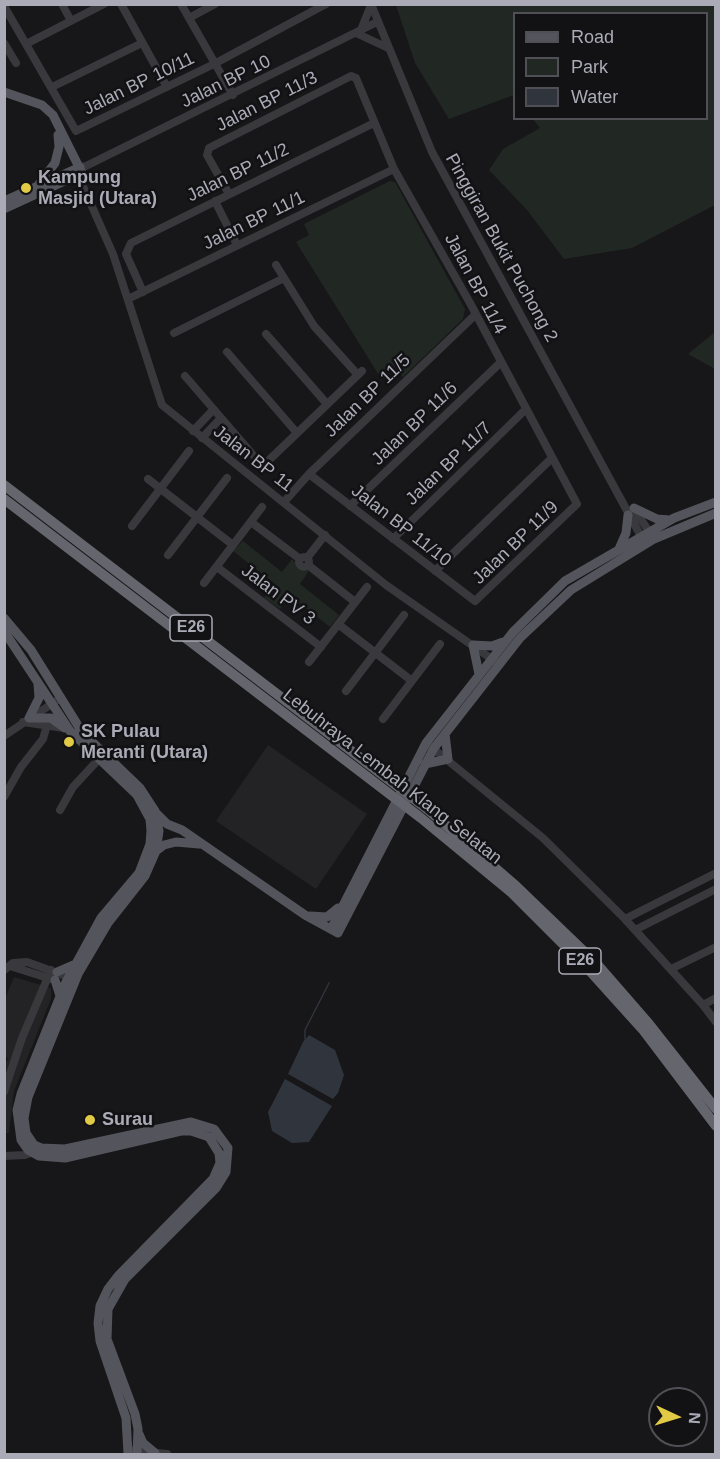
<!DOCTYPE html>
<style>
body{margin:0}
#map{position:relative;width:720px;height:1459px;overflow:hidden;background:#171618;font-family:Arial,sans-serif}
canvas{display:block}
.frame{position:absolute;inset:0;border:6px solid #aaabb7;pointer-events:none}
.legend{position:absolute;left:513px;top:12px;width:195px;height:108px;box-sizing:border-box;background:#121113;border:2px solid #4f4f55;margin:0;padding:8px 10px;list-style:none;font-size:18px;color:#aaabb7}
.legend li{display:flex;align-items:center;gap:12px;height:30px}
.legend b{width:30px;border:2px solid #4f4f55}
.north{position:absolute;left:648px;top:1387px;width:60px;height:60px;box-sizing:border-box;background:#121113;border:2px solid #4f4f55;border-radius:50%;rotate:94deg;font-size:16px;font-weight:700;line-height:24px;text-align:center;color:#aaabb7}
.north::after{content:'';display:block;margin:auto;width:21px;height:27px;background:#e1ca45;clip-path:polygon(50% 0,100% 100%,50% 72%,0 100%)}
</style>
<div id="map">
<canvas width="720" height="1459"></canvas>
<div class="frame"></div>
<ul class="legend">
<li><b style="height:8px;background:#54545c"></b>Road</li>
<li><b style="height:16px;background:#212823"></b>Park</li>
<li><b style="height:16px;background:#30353d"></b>Water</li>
</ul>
<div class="north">N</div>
</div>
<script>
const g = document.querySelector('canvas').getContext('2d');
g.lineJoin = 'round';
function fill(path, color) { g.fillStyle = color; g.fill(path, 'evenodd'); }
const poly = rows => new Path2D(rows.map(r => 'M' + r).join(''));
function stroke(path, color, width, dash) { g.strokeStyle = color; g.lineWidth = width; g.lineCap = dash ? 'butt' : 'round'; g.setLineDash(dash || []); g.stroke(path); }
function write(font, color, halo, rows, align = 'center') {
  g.font = font + ' Arial,sans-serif'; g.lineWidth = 5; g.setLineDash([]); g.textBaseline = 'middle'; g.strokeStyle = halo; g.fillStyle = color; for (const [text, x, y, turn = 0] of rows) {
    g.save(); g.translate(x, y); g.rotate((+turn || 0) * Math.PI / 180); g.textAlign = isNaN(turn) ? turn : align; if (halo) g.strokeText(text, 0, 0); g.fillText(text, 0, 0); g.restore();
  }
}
fill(poly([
 [268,745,367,814,316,889,216,821],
 [14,977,51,988,51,999,14,1091,9,1133,5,1133,4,1068,8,1058,5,1057,4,1001]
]), '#232325');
fill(poly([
 [396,5,715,5,715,205,632,248,564,259,527,210,489,170,503,149,540,128,533,119,706,118,706,14,514,14,514,95,449,119,415,63],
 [390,181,395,182,465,309,463,319,403,377,394,368,382,380,296,242,309,235,304,224],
 [715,332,715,369,688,354],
 [243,541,282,572,292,559,301,570,309,571,300,584,339,615,330,627,291,596,280,609,264,598,275,584,233,551]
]), '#212823');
fill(poly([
 [309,1035,335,1050,344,1075,338,1093,333,1099,288,1074,303,1042],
 [285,1079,332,1106,309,1142,292,1143,272,1131,268,1112]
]), '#30353d');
stroke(poly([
 [305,1039,305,1030,329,983]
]), '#30353d', 1.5);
stroke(poly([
 [62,4,71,21],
 [121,4,167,87],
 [181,4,233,95],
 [371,4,432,152,643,540],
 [4,6,76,131,214,64,326,4],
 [189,18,215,4],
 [361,30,371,5],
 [356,33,388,48],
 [4,43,16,63],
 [26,44,104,4],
 [52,87,142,43],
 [80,167,86,166,377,22],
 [78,175,113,254,162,405,386,585,496,662],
 [229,194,207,155,209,148,351,76,356,78,394,169,470,303,577,504,475,601,309,474],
 [215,201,237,245],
 [276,265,314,326,358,375],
 [143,292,126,254,131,243,374,123],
 [128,299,394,169],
 [174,333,284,278],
 [266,334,327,404],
 [227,352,297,433],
 [185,376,254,456,260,461,268,461,362,371],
 [193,431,213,410],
 [202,438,220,419],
 [148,479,233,545],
 [284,502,309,474,475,315],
 [350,506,500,363],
 [634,509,652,536],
 [251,522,300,559],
 [132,526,189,451],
 [393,539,525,410],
 [168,555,227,478],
 '299 562a5 5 0 1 1 10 0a5 5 0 1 1-10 0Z',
 [307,558,325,535],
 [308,565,355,602],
 [217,567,321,647],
 [435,571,552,458],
 [204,583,262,507],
 [338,624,412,681],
 [309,662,367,587],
 [346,691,404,615],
 [383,719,440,644],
 [23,722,64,728],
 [4,736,59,699],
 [430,746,543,838,625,919],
 [4,797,21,767,43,739,47,725],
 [60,810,73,787,99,759],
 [716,873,625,919,703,1005,716,1022],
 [635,930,716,889],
 [10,966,51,979],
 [671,969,716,947],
 [4,970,13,963,27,962,74,979],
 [703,1005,716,998],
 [4,1092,22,1038,51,970],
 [4,1156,25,1155,33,1152],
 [129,1450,167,1454]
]), '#38383d', 8);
stroke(poly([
 [4,92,42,105,53,115,82,173,4,209],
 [39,184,55,163,59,147,58,135],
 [4,201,80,167],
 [634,508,657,519,670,520],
 [619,549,626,533,628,515],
 [4,618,31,650,82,732,140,788,155,811,159,831,156,851,145,876,108,923,78,974,28,1097,24,1118,26,1133,34,1145,41,1148,65,1149,191,1122,214,1129,228,1148,226,1172,216,1188,125,1279,108,1309,107,1339,135,1414,138,1429,137,1454],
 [4,631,70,731,137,795,150,819,151,831,150,844,139,873,101,918,65,984,21,1094,17,1110,21,1140,28,1150,39,1156,65,1158,181,1131,191,1131,209,1137,219,1153,220,1163,213,1179,118,1276,108,1289,100,1306,98,1323,100,1341,126,1418,128,1454],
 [479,674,473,645,492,646,503,642],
 [29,718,51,718,65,728],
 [29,718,39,698,38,684],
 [425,764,448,759,445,734],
 [156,813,167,824,182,830,305,915,338,933,434,748,520,638,571,590,654,539,716,513],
 [156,851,164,845,176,842,199,844],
 [310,916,327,917,338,908],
 [331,929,426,743,513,632,565,581,674,518,716,502],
 [57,972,73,965],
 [55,980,60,996],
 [139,1434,143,1443,155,1453]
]), '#54545c', 9);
stroke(poly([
 [4,485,427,809,516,886,596,963,649,1024,716,1109],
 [4,499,421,818,512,893,589,970,644,1031,716,1126]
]), '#64656d', 10);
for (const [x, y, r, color] of [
 [26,188,6,"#e1ca45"],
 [69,742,6,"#e1ca45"],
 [90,1120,6,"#e1ca45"]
]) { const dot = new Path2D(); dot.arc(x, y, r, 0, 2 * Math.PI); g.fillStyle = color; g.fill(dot); stroke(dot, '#121113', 2); }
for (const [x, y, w] of [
 [191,628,42],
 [580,961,42]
]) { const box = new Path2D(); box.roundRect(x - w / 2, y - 13, w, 26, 4.5); g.fillStyle = '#121113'; g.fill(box); stroke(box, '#aaabb7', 1.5); }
write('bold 16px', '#aaabb7', null, [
 ["E26",191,628],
 ["E26",580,961]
]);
write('18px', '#aaabb7', '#121113', [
 ["Jalan BP 10",226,82,-26],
 ["Jalan BP 10/11",139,84,-26],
 ["Jalan BP 11/3",267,102,-27],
 ["Jalan BP 11/2",238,173,-26],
 ["Jalan BP 11/1",254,221,-26],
 ["Pinggiran Bukit Puchong 2",501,248,61],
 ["Jalan BP 11/4",475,284,62],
 ["Jalan BP 11/5",368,396,-44],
 ["Jalan BP 11/6",415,424,-44],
 ["Jalan BP 11",253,459,38],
 ["Jalan BP 11/7",449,464,-44],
 ["Jalan BP 11/10",401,526,38],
 ["Jalan BP 11/9",516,543,-44],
 ["Jalan PV 3",278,595,37],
 ["Lebuhraya Lembah Klang Selatan",392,777,38]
]);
write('bold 18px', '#aaabb7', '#121113', [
 ["Kampung",38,178],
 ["Masjid (Utara)",38,199],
 ["SK Pulau",81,732],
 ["Meranti (Utara)",81,753],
 ["Surau",102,1120]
], 'left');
</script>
